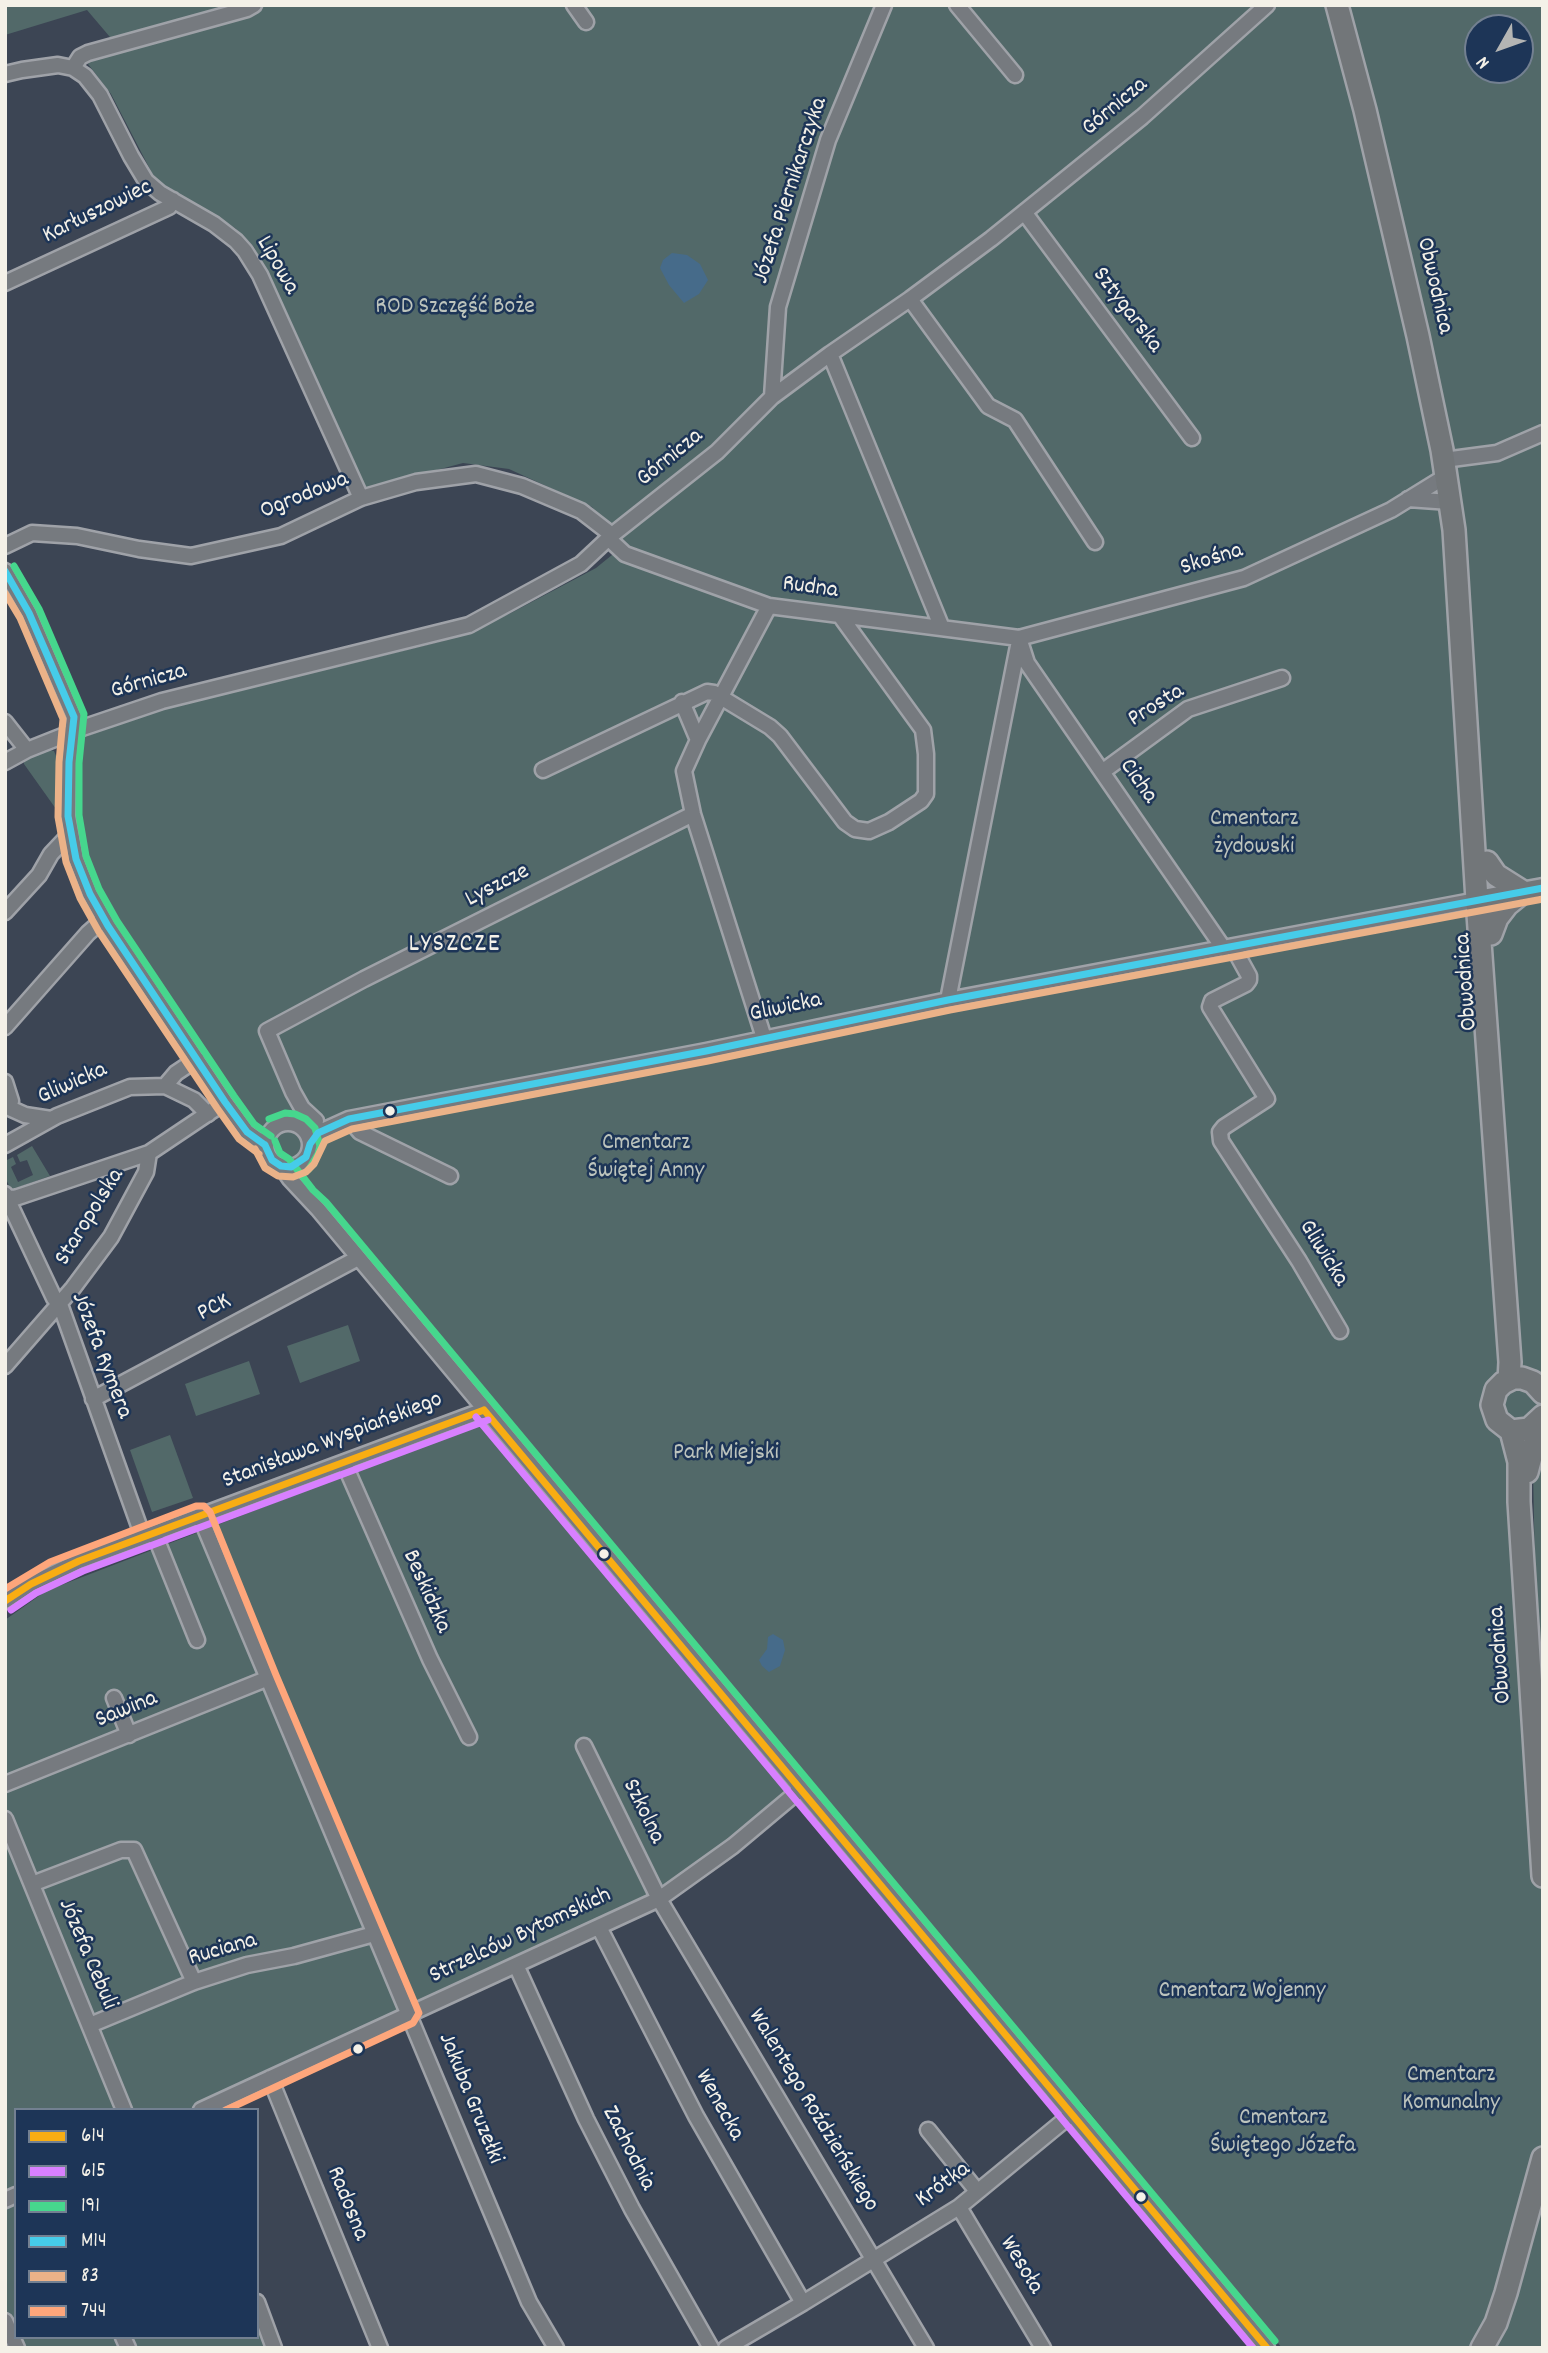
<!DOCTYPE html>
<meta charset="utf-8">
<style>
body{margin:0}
#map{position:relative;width:1548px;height:2353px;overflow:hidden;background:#3c4554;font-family:Dekko,sans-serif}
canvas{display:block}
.frame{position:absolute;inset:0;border:7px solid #f4f1e8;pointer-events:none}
.legend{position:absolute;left:14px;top:2108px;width:245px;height:231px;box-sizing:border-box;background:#1d3557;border:2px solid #738091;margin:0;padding:9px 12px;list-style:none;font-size:21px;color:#f4f1e8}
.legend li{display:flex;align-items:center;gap:14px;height:35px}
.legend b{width:35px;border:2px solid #738091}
.north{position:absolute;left:1464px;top:14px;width:70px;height:70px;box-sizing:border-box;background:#1d3557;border:2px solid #738091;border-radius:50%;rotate:230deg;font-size:19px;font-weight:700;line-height:28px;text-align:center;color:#f4f1e8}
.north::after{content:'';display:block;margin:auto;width:24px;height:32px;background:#b4b5b4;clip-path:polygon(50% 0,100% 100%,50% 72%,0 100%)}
</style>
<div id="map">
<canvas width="1548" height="2353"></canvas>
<div class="frame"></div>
<ul class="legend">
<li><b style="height:9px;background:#f8ad13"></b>614</li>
<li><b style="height:9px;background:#d880ff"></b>615</li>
<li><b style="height:9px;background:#46d78d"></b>191</li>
<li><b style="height:9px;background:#46cce9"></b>M14</li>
<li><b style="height:9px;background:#ebb288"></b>83</li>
<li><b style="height:9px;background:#fea67b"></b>744</li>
</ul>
<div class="north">N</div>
</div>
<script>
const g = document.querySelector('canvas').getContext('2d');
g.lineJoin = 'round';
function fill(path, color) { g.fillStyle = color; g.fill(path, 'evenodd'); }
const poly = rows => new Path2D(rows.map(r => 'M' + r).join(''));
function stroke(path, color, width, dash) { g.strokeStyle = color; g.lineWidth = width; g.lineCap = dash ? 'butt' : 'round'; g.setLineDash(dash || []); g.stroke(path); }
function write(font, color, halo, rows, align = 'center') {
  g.font = font + ' Dekko,sans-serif'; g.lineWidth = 5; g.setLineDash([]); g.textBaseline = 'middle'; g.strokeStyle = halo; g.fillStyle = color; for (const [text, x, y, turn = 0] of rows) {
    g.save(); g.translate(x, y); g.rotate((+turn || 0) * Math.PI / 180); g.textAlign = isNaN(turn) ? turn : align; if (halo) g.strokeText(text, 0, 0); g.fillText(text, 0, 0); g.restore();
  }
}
fill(poly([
 [5,5,1543,5,1543,1408,1519,1424,1543,1748,1543,2348,1282,2348,1080,2101,1077,2103,806,1777,737,1837,652,1893,573,1938,190,2110,16,2110,16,2337,257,2337,257,2318,269,2348,5,2348,5,1620,46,1591,487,1421,456,1384,454,1385,221,1104,110,937,77,883,64,821,64,745,143,714,443,641,509,614,596,568,623,546,592,507,509,469,463,463,366,489,289,317,254,247,235,228,162,184,153,175,111,94,88,64,95,58,121,50,87,10,5,35],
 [1478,28,1520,28,1520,70,1478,70],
 [44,749,54,751,58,761,61,816,24,764,24,758],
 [32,1146,50,1176,11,1190,5,1177,5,1161,13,1157,16,1164,11,1167,18,1182,33,1175,27,1160,20,1162,17,1155],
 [348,1325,360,1361,300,1383,287,1346],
 [249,1361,260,1394,196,1416,185,1384],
 [170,1435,193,1498,152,1512,130,1450],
 [1543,1439,1543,1695,1535,1569,1533,1470]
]), '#526969');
fill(poly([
 [672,253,687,255,700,264,708,280,699,294,684,303,669,285,660,268,663,260],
 [773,1634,783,1640,785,1650,780,1666,769,1672,762,1666,759,1660,767,1649,768,1637]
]), '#466b8a');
const minor = poly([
 [574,5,586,22],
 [957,5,1015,75],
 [73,68,80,57,88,53,247,9,254,5],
 [5,74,22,70,58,65,73,68,85,76,100,95,131,156,146,181,160,193,214,224,236,241,245,251,260,275,361,498],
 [1024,212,1192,438],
 [5,283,169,207,173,200],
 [910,299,988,406,1015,420,1095,542],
 [830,354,942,628],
 [772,397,778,307,828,140,884,5],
 [1444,460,1497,453,1543,433],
 [1408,499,1450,502],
 [609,539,625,554,769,606,1019,638,1244,578,1391,510,1446,476],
 [5,546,32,533,77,536,139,549,191,556,281,536,361,498,416,482,476,474,522,486,581,511,612,535],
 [5,571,29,613,74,717,69,762,68,816,76,859,90,894,108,926,225,1102,247,1132,265,1145],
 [1019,638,1027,663,1224,949],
 [682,702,698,740],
 [5,722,27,750],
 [5,762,27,750,85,727,162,701,469,625,581,564,612,535,717,452,772,397,830,354,910,299,991,239,1142,117,1267,5],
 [543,770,707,692,714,693,770,727,780,736,845,822,855,829,869,831,889,822,921,801,926,794,926,754,923,730,841,617],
 [1102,772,1188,709,1282,678],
 [5,912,39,875,51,854,70,834],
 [1233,947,1249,976,1249,980,1246,984,1212,1001,1210,1007,1267,1099,1224,1127,1220,1132,1221,1141,1299,1261,1340,1331],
 [948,1000,1018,646],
 [5,1027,88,933,104,919],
 [764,1038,693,814,684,771,698,740,769,606],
 [5,1082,11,1101,9,1108],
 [165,1086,176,1073,197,1059],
 [5,1106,25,1115,51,1119],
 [349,1119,360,1132,450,1176],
 [316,1121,302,1108,293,1092,267,1031,364,979,693,814],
 '266 1145a22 22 0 1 1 44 0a22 22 0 1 1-44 0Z',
 [310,1144,318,1133,349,1119,706,1051,948,1000,1477,900],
 [5,1145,57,1116,130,1087,165,1086,194,1100,208,1114],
 [281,1166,290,1179,318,1209,1267,2348],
 [5,1194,54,1298,61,1307,143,1537],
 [5,1197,15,1198,149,1153,225,1102],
 [5,1366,73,1288,111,1237,146,1172,149,1153],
 [93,1399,358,1258],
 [344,1463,430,1659,469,1737],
 [200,1516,529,2302,556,2348],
 [154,1533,197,1640],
 [5,1601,31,1584,79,1561,484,1410],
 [114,1698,129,1735],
 [584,1746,659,1899,926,2348],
 [5,1784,266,1679],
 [5,1819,124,2110],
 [32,1884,121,1850,134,1850,194,1982],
 [599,1927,696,2116,803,2303],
 [516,1965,586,2119,632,2209,711,2348],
 [90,2025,194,1982,247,1965,294,1956,374,1934],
 [270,2078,380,2348],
 [201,2110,659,1899,733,1846,801,1789],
 [928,2130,977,2191],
 [5,2200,16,2195],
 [959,2207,1043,2348],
 [257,2302,274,2348],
 [5,2321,17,2348],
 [123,2337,128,2348],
 [726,2348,803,2303,959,2207,1072,2114]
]);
const major = poly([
 [1477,900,1543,888]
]);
const highway = poly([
 [1337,5,1365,110,1418,336,1442,450,1454,530,1477,900,1510,1362,1509,1380],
 [1487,862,1496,875,1523,892,1507,905,1497,918,1491,934],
 [1543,1393,1533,1382,1522,1378,1513,1378,1503,1383,1496,1390,1492,1405,1497,1420,1511,1431,1529,1429,1543,1416],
 [1511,1431,1519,1462,1519,1502,1543,1876],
 [1527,1472,1535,1442,1543,1431],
 [1482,2348,1496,2323,1506,2293,1543,2158]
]);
stroke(minor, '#9fa2a8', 19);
stroke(major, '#9fa2a8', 23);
stroke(highway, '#9fa2a8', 26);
stroke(minor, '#767a7f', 14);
stroke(major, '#727679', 18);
stroke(highway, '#727679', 21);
stroke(poly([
 [484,1410,1267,2348],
 [5,1601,31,1584,79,1561,484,1410]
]), '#f8ad13', 7);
stroke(poly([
 [476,1417,1253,2348],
 [11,1610,36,1593,83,1571,488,1420]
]), '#d880ff', 7);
stroke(poly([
 [14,566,39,609,84,714,79,763,79,815,86,856,99,889,117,921,234,1096,254,1124,271,1136],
 [269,1119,285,1113,295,1114,306,1119,315,1128,320,1146,318,1154,309,1169],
 [275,1141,280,1153,289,1159,313,1190,326,1202,1275,2341]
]), '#46d78d', 7);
stroke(poly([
 [5,571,29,613,74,717,69,762,68,816,76,859,90,894,108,926,225,1102,247,1132,265,1145],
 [265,1145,272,1160,281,1166,291,1167,306,1157,310,1144,318,1133,349,1119,706,1051,948,1000,1543,888]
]), '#46cce9', 7);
stroke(poly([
 [5,593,20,618,63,719,59,762,58,817,66,862,80,898,99,932,217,1108,239,1139,259,1154],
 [255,1149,265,1168,278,1176,293,1177,306,1172,314,1164,325,1141,352,1129,708,1061,950,1010,1543,899]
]), '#ebb288', 7);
stroke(poly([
 [5,1589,50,1562,196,1506,204,1506,210,1512,276,1675,419,2013,413,2023,226,2110]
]), '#fea67b', 7);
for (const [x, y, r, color] of [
 [390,1111,6,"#f4f1e8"],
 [604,1554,6,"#f4f1e8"],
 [358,2049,6,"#f4f1e8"],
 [1141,2197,6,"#f4f1e8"]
]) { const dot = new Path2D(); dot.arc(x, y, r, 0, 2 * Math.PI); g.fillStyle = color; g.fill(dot); stroke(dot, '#1d3557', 2.5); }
write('24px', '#f4f1e8', '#1d3557', [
 ["Górnicza",1116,108,-40],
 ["Józefa Piernikarczyka",792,191,-72],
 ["Karłuszowiec",98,213,-26],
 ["Lipowa",276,266,60],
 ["Obwodnica",1433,286,77],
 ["Sztygarska",1126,311,53],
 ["Górnicza",671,459,-39],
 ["Ogrodowa",305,497,-22],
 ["Skośna",1212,561,-17],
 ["Rudna",810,589,8],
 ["Górnicza",149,683,-16],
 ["Prosta",1157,707,-32],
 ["Cicha",1137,782,55],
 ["Lyszcze",498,887,-27],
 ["Obwodnica",1468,982,-94],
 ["Gliwicka",786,1009,-12],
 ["Gliwicka",73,1085,-24],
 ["Staropolska",91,1218,-58],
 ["Gliwicka",1322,1254,58],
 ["PCK",215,1309,-28],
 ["Józefa Rymera",100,1356,69],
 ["Stanisława Wyspiańskiego",333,1442,-21],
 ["Beskidzka",425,1592,66],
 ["Obwodnica",1502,1655,-94],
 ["Sawina",127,1711,-22],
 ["Szkolna",642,1812,64],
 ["Strzelców Bytomskich",521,1937,-25],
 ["Ruciana",223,1951,-16],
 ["Józefa Cebuli",86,1955,67],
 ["Jakuba Gruzełki",469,2099,68],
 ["Wenecka",718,2106,61],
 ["Walentego Roździeńskiego",812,2111,59],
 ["Zachodnia",627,2149,63],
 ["Krótka",944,2186,-36],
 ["Radosna",346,2204,68],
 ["Wesoła",1020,2266,59]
]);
write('24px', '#bdc4bd', '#1d3557', [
 ["ROD Szczęść Boże",455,309],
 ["Cmentarz",1254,821],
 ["żydowski",1254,849],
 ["Cmentarz",646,1145],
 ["Świętej Anny",646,1173],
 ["Park Miejski",726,1455],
 ["Cmentarz Wojenny",1242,1993],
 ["Cmentarz",1451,2077],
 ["Komunalny",1451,2105],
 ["Cmentarz",1283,2120],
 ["Świętego Józefa",1283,2148]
]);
g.letterSpacing = '2px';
write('26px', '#f4f1e8', '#1d3557', [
 ["LYSZCZE",455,946]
]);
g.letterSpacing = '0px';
</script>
